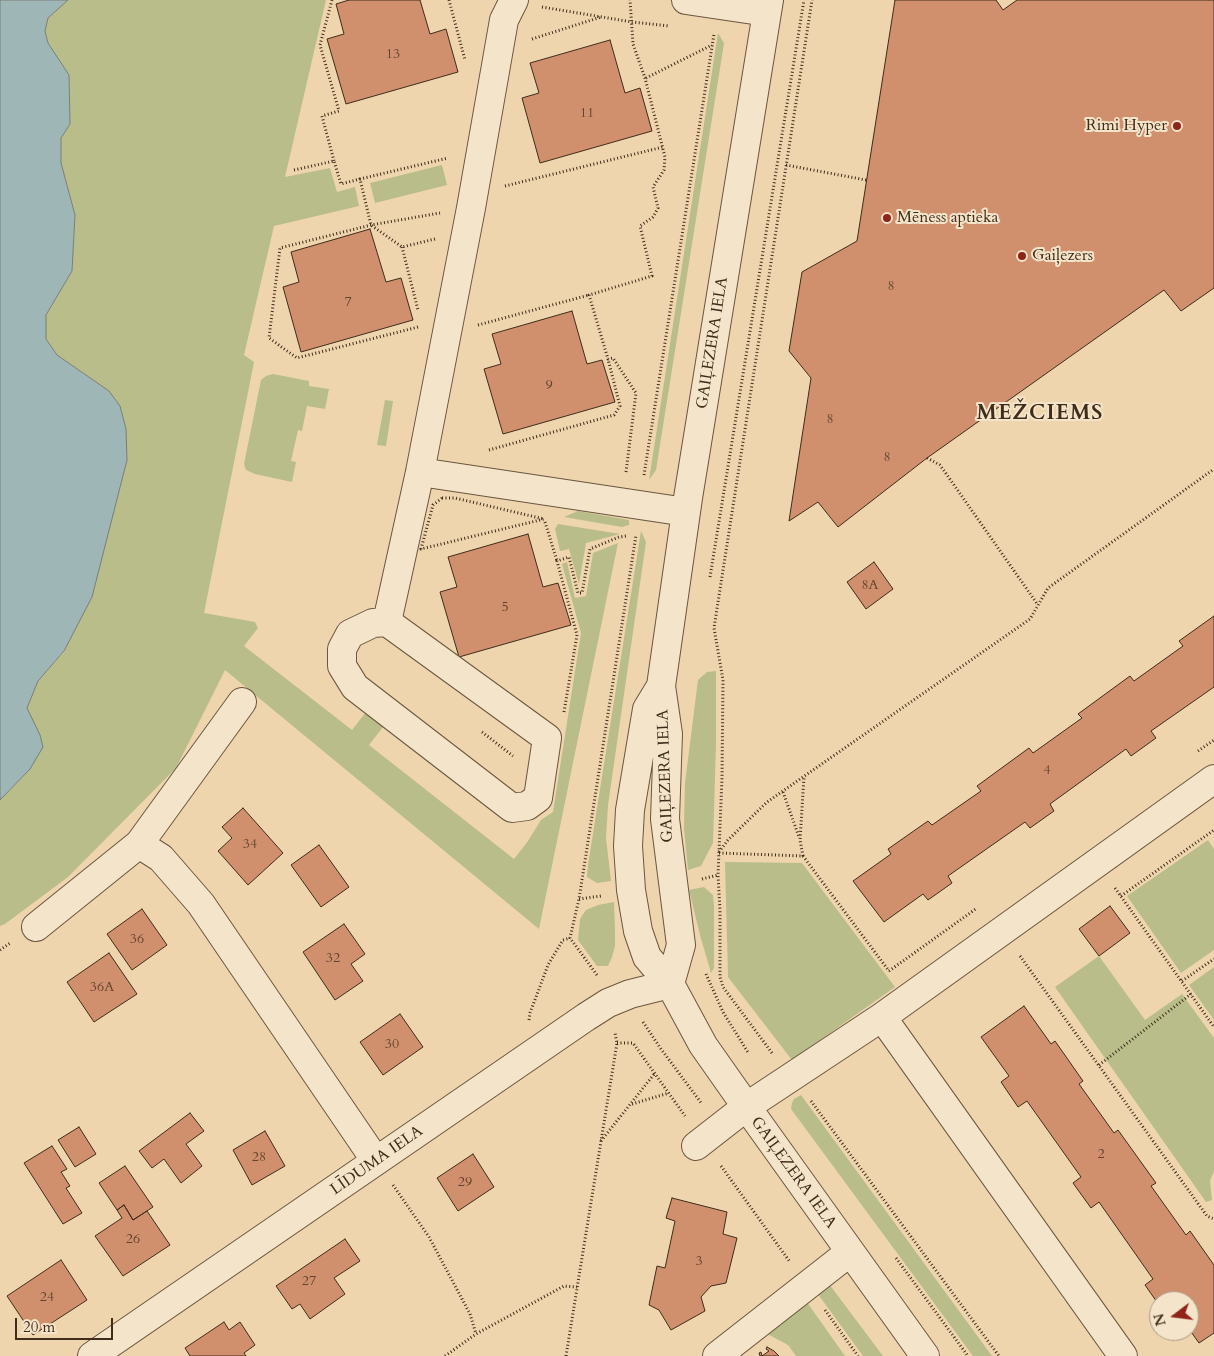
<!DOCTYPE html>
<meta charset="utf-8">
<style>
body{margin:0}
#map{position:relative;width:1214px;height:1356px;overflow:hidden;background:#eed5ae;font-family:Cardo,serif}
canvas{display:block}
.north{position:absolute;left:1149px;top:1291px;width:50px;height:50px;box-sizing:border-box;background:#f4e4ca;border:1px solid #ac9a84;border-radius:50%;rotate:255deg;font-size:14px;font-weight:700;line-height:20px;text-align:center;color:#3f2c1a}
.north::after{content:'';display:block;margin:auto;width:18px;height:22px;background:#8f2418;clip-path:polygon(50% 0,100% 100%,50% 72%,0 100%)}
.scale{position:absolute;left:15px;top:1318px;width:98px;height:22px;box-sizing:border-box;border:2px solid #3f2c1a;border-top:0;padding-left:6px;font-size:15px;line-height:18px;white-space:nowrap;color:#3f2c1a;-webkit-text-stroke:4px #f4e4ca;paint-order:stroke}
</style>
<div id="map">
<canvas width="1214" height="1356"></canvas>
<div class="north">N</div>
<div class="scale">20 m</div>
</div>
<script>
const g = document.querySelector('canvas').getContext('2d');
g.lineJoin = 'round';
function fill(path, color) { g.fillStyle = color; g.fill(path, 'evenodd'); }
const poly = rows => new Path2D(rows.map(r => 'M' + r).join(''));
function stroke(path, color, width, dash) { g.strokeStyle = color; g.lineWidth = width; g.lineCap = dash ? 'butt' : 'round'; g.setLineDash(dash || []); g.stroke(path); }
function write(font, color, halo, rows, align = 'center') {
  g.font = font + ' Cardo,serif'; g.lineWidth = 4; g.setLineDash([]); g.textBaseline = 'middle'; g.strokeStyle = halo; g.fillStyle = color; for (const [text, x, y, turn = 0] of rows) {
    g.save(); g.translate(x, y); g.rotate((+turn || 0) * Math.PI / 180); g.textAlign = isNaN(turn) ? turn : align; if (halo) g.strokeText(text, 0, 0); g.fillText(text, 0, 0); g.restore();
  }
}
fill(poly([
 [68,0,326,0,285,177,330,168,337,192,355,187,359,206,274,226,244,355,254,362,204,613,255,622,258,628,244,646,352,730,366,712,383,727,369,745,514,859,528,841,541,820,553,812,581,633,562,564,567,562,575,598,586,596,593,553,618,543,539,929,225,670,176,768,68,877,5,924,0,926,0,800,30,769,26,710,38,681,64,652,120,406,109,391,57,355,46,339,46,315,72,271,75,215,61,163,61,138,70,124,69,75,48,43,45,31,48,18],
 [718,33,724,43,656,470,649,480],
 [442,165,447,185,375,203,370,183],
 [273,374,309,381,309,386,329,389,325,409,307,406,302,431,298,430,291,461,296,462,292,482,255,474,246,470,244,464,261,380,266,376],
 [385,400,393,401,386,446,377,445],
 [578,511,629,520,629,525,622,527,564,517],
 [558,524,620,534,586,543,579,584,569,549,560,551,555,529],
 [641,531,646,542,608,805,606,838,611,881,597,883,587,877,588,865],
 [716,671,716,744,713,843,701,866,688,870,684,828,685,783,698,680,707,672],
 [1208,840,1214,849,1214,950,1181,973,1127,896],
 [725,862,802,863,895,987,792,1060,728,977],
 [704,887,713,895,714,906,714,968,711,973,700,935,689,890],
 [614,902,615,931,615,946,612,957,608,966,597,966,578,940,580,919,586,910,598,905],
 [1099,956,1145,1020,1182,994,1214,1038,1214,1171,1210,1181,1212,1200,1206,1202,1055,987],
 [1214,967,1214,1020,1189,985],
 [801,1095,992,1356,973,1356,791,1109,792,1103,794,1099],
 [829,1284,883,1356,863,1356,815,1290],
 [804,1298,845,1356,796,1356,788,1345,762,1331]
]), '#b8bd8a');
const water = poly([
 [0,0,68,0,48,18,45,31,48,43,69,75,70,124,61,138,61,163,75,215,72,271,46,315,46,339,57,355,109,391,120,406,126,429,127,460,92,597,64,651,38,681,27,708,40,735,43,747,30,769,0,800,0,0]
]);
fill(water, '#9eb6b5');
stroke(water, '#787f77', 1);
const building = poly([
 [349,0,420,0,430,34,446,29,458,72,346,104,327,39,344,34,336,4,349,0],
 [895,0,996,0,1003,10,1017,0,1214,0,1214,288,1181,311,1164,290,927,458,838,527,818,502,789,521,811,378,789,351,802,272,857,241,895,0],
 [610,40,625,93,640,88,652,131,540,163,522,98,539,93,530,63,610,40],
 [370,229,386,282,401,278,413,320,301,352,283,287,299,282,291,252,370,229],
 [572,311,587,364,602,360,615,402,503,434,484,369,501,364,492,334,572,311],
 [528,534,543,587,558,583,571,625,459,657,440,592,457,587,448,557,528,534],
 [874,562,893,589,866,609,847,582,874,562],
 [1214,616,1214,687,1151,731,1156,738,1131,756,1126,749,1050,804,1054,811,1030,828,1025,822,948,876,952,883,928,900,923,894,884,922,853,881,891,854,888,849,928,821,932,825,981,791,977,786,1029,748,1033,753,1082,718,1078,714,1130,676,1134,681,1183,646,1179,641,1214,616],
 [243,808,283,853,248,885,218,851,232,838,222,827,243,808],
 [319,845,349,887,321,907,291,865,319,845],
 [1110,906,1130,933,1099,956,1079,929,1110,906],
 [142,909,167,945,132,970,107,934,142,909],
 [344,924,365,954,351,964,363,981,335,1000,303,952,344,924],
 [109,953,137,994,94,1022,67,982,109,953],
 [1024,1006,1051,1044,1055,1041,1083,1081,1079,1084,1114,1133,1118,1130,1156,1183,1151,1186,1186,1235,1190,1231,1214,1265,1214,1333,1199,1343,1189,1329,1189,1301,1159,1301,1159,1305,1145,1285,1153,1279,1099,1202,1091,1208,1073,1183,1081,1177,1027,1101,1018,1107,1001,1082,1009,1076,981,1037,1024,1006],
 [400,1014,423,1047,383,1075,360,1042,400,1014],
 [190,1113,204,1131,186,1144,202,1166,181,1183,164,1159,152,1168,139,1151,190,1113],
 [79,1127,96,1154,75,1167,58,1140,79,1127],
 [265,1131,285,1166,252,1185,233,1150,265,1131],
 [52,1146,67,1169,61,1172,70,1186,66,1188,82,1213,63,1224,24,1163,52,1146],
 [473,1154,494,1187,458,1211,437,1178,473,1154],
 [125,1166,153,1207,133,1220,124,1205,117,1210,99,1183,125,1166],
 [672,1198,727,1212,723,1234,737,1238,726,1283,711,1286,701,1297,705,1311,671,1330,659,1310,649,1305,657,1266,665,1268,675,1221,666,1218,672,1198],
 [124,1205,133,1220,147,1211,170,1245,123,1276,95,1236,122,1218,117,1210,124,1205],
 [345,1239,360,1261,334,1278,345,1294,310,1319,300,1304,292,1309,276,1286,345,1239],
 [61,1260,87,1300,33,1335,7,1296,61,1260],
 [224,1322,229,1330,240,1322,255,1345,244,1353,246,1356,190,1356,185,1348,224,1322],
 [767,1347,774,1351,779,1356,760,1356,759,1353,761,1352,762,1356,769,1351,766,1349,767,1347]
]);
fill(building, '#d08f6d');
stroke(building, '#3f2c1a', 1);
const minor = poly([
 [686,0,767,12],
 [420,472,686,512],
 [387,622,547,738,538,798,527,806,512,808,355,687,342,666,342,649,350,634,373,623,387,622,420,472,471,208,504,20,514,0],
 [661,686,647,709,630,810,628,846,631,890,638,931,647,957,670,984,703,1045,736,1092,925,1356],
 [139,844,161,858,201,904,376,1161],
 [36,927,139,844,242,702],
 [670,984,681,945,665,819,668,734,661,686,688,498,769,0],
 [882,1017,1123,1356],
 [696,1146,746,1107,882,1017,1214,779],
 [92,1356,586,1017,608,1003,630,994,670,984],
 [717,1356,850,1252]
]);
stroke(minor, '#6b563f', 30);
stroke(poly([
 [332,0,320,45,339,111,322,116,334,161],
 [449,0,465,60],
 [542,7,632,22,669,26],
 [532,39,601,17],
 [646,78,712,45],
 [786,165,866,180],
 [294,170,334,161,341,184,360,179],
 [505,186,663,147],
 [435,239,402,247,371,225,360,179,448,158],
 [402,247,418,310],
 [478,325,589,295],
 [418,327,297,358,269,338,280,248,371,225,440,213],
 [489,450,614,415,620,406,608,359],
 [927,458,940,465,1038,605],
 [626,472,636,393,613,358,608,359,589,295,652,276,640,226,653,217,658,208,653,187,664,170,665,157,645,78,633,44,630,0],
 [644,475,714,34],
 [442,498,455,498,544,519,421,549,433,505,442,498],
 [545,522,557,561],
 [710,577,804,0],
 [564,712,577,635,557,561,569,557,578,593,582,593,590,549,619,537,626,536],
 [482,732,513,756],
 [1198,751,1214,740],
 [783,792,799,837],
 [719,852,728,840,767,802,1030,619,1048,588,1214,469],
 [719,853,803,856,889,971],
 [803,856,800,840,804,777],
 [702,879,718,875],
 [1115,888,1214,1027],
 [1121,896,1214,830],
 [579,899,601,896],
 [0,950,10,943],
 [1020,956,1207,1216,1214,1219],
 [889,971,977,908],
 [706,974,723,1012,749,1054],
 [597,975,570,938,579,899,636,535],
 [1182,981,1214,959],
 [529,1020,530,1013,548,965,563,940,570,938],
 [643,1022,661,1049,702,1104],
 [617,1043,633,1043,685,1116],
 [772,1053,723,987,720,977,720,910,718,875,722,778,723,680,714,628,812,0],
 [1099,1065,1191,994],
 [811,1101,999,1356],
 [632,1104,669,1093],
 [601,1141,655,1073],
 [721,1166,790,1262],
 [393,1185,429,1237,470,1314,476,1334],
 [896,1258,968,1356],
 [825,1310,858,1356],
 [445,1356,476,1334,564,1286,577,1287],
 [566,1356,617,1043,615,1033]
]), '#3f2c1a', 3, [1, 2.5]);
stroke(minor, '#f4e4ca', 28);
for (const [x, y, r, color] of [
 [1177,126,5,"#8f2418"],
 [887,218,5,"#8f2418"],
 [1022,256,5,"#8f2418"]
]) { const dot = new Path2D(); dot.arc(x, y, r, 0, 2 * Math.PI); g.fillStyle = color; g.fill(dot); stroke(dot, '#f4e4ca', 2); }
write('14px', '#63452f', null, [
 ["13",393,55],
 ["11",587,114],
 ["8",891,287],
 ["7",348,303],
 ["9",549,386],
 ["8",830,420],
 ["8",887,458],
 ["8A",870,586],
 ["5",505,608],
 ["4",1047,771],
 ["34",250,845],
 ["36",137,940],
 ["32",333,959],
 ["36A",102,988],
 ["30",392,1045],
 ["2",1101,1155],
 ["28",259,1158],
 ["29",465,1183],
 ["26",133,1240],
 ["3",699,1262],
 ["27",309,1282],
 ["24",47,1298]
]);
write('16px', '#3f2c1a', '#f4e4ca', [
 ["Rimi Hyper",1167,126,"right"],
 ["Mēness aptieka",897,218],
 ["Gaiļezers",1032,256]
], 'left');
write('16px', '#3f2c1a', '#f4e4ca', [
 ["GAIĻEZERA IELA",713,343,-81],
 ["GAIĻEZERA IELA",666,776,-92],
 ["LĪDUMA IELA",377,1161,-35],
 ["GAIĻEZERA IELA",793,1173,54]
]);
g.letterSpacing = '1px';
write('bold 21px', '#3f2c1a', '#f4e4ca', [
 ["MEŽCIEMS",1040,414]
]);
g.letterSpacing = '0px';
</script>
